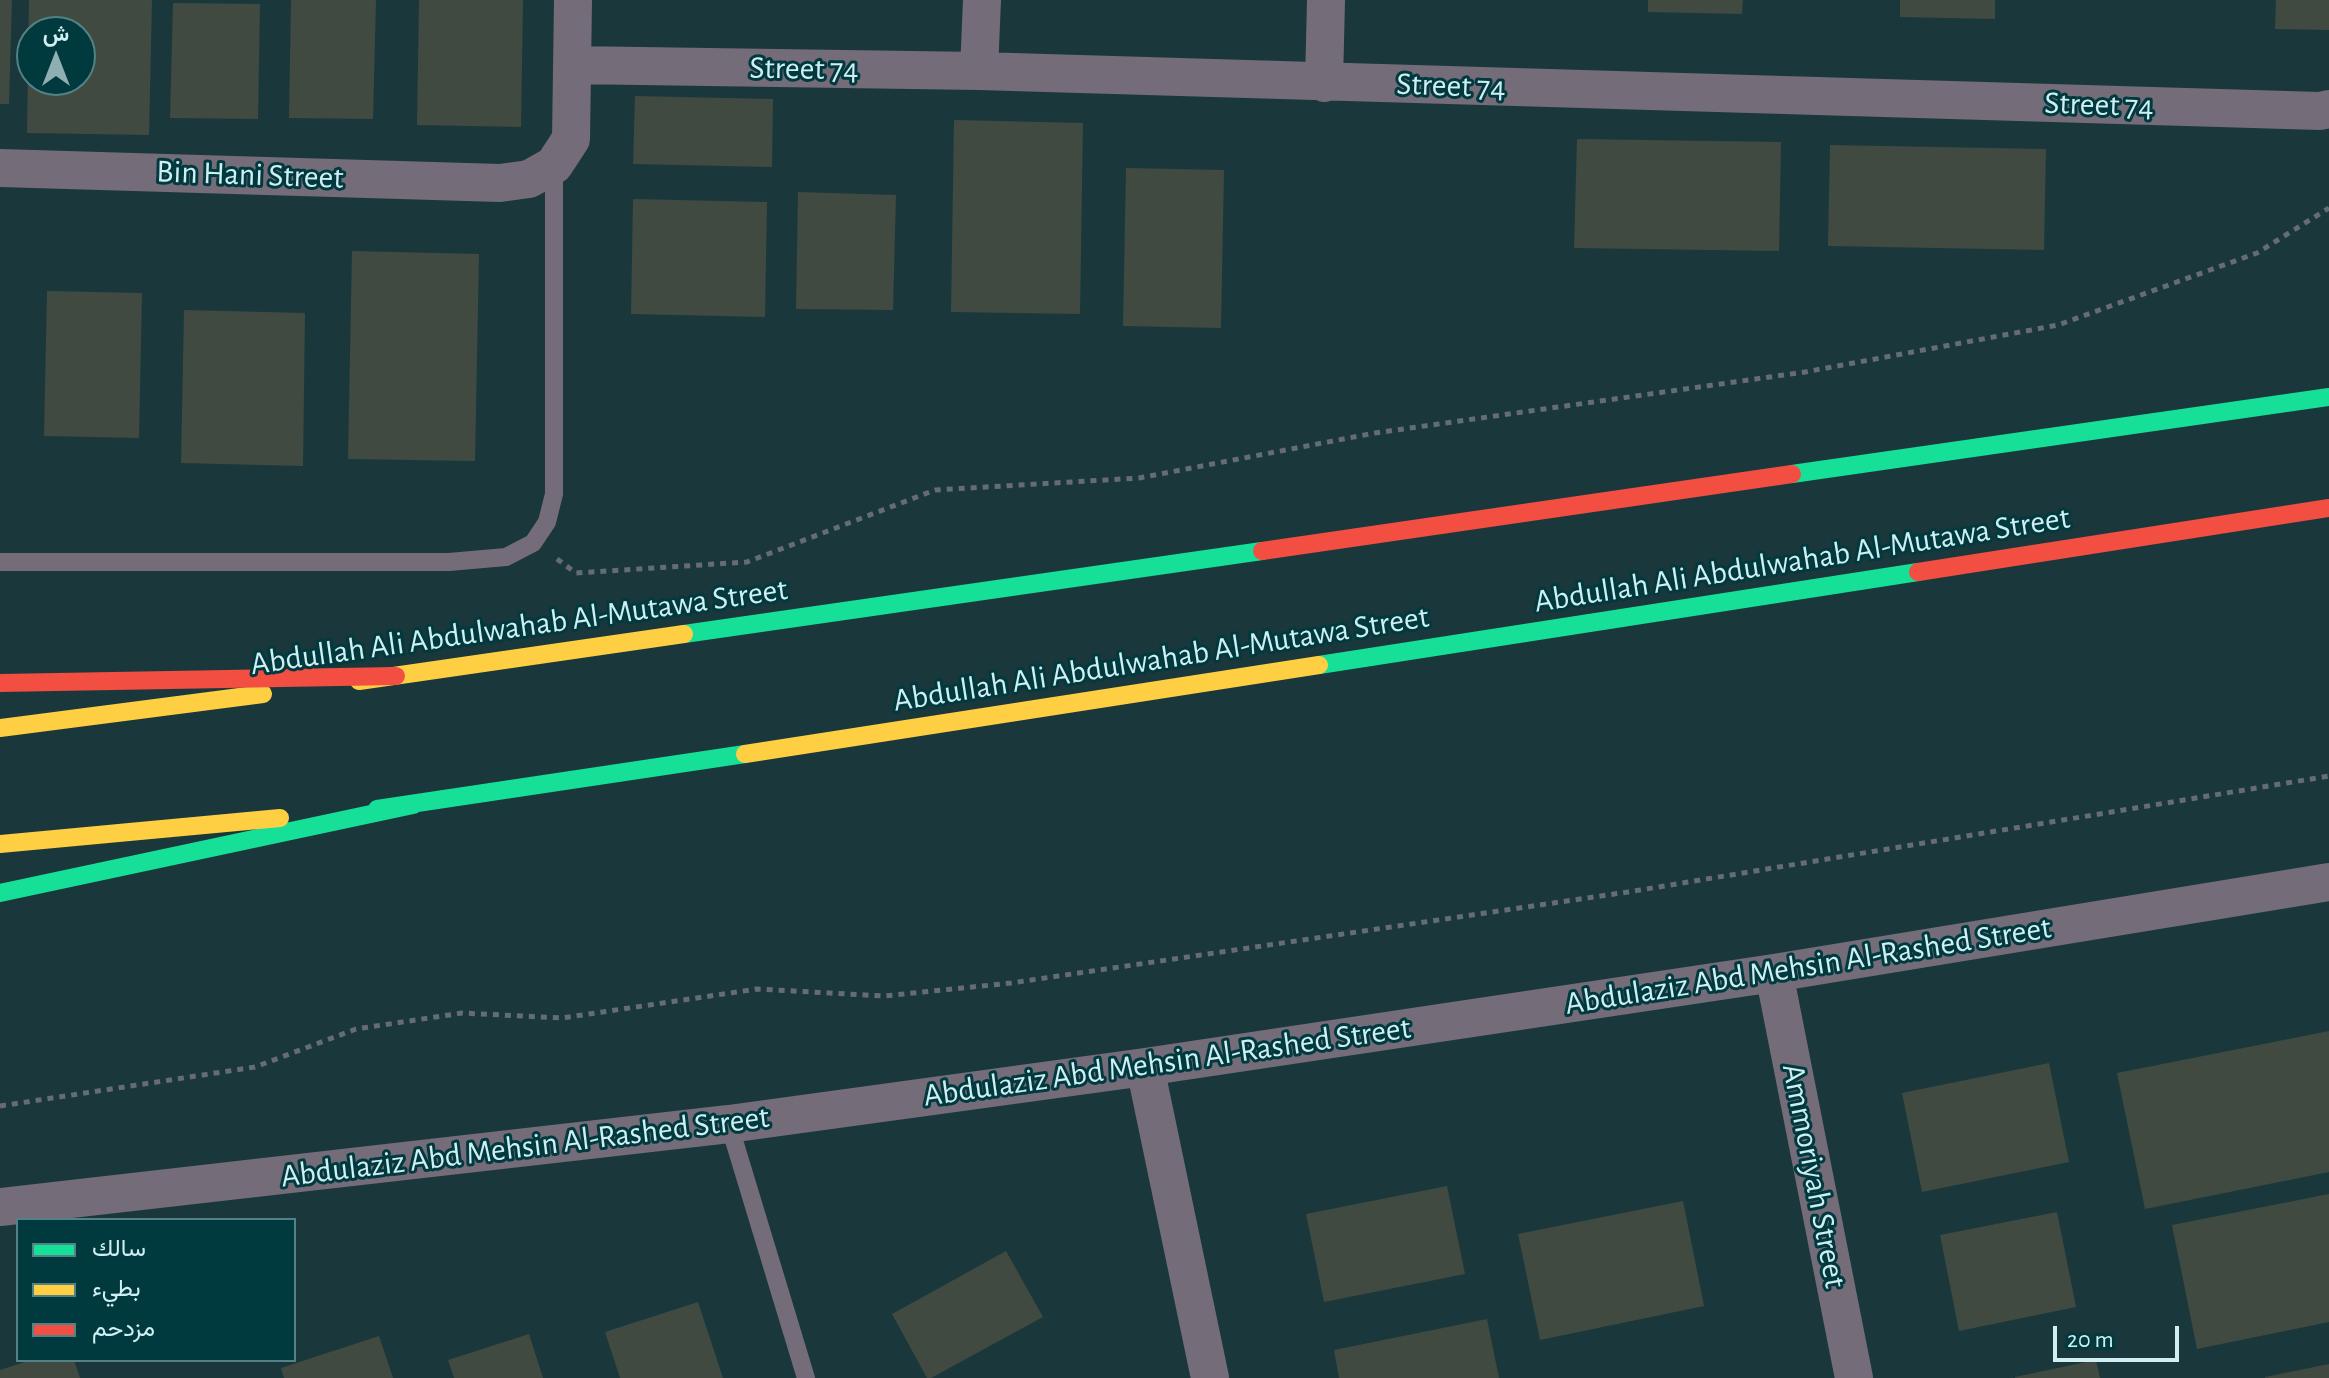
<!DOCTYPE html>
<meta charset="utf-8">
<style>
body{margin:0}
#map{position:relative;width:2329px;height:1378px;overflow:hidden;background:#1a383b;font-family:"Alegreya Sans",Vazirmatn,sans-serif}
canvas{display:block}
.legend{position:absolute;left:16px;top:1218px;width:280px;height:144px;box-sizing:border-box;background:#00393e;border:2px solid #538286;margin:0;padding:10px 14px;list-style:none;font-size:24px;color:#cfeff3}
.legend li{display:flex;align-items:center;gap:16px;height:40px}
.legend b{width:40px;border:2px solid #538286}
.north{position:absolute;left:16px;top:16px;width:80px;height:80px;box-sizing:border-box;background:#00393e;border:2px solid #538286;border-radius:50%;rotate:0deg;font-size:22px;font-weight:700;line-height:32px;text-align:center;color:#cfeff3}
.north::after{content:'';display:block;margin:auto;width:28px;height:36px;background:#90afb3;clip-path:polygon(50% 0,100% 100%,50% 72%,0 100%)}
.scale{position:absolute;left:2053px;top:1326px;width:126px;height:36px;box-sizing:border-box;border:4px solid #cfeff3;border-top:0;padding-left:10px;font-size:24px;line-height:28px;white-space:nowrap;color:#cfeff3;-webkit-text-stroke:6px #00393e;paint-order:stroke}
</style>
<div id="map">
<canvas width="2329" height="1378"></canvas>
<ul class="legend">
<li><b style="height:10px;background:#16e098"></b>سالك</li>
<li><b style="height:10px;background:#ffcf43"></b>بطيء</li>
<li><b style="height:10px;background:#f24e42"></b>مزدحم</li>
</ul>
<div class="north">ش</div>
<div class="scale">20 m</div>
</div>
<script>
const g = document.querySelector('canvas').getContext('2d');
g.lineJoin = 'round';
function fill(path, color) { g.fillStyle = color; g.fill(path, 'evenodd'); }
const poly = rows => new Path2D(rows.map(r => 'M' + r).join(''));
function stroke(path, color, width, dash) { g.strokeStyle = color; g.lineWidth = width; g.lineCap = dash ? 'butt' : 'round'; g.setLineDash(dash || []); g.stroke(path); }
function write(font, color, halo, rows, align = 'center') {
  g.font = font + ' "Alegreya Sans",sans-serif'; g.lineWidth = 6; g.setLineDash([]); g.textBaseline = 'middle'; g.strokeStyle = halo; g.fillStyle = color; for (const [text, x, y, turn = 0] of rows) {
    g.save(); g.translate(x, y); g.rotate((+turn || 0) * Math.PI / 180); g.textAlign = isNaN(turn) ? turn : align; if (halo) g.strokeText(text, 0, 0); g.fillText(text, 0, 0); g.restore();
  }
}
fill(poly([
 [0,0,12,0,9,104,0,104],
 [29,0,152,0,149,135,27,133],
 [32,32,80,32,80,80,32,80],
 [291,0,376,0,373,119,289,118],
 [419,0,523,0,521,127,417,125],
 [1648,0,1743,0,1742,14,1648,12],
 [1900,0,1995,0,1995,19,1900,17],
 [2276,0,2329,0,2329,30,2275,29],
 [173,3,260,4,258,119,170,118],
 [635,96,773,99,772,167,633,164],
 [954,120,1083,123,1080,314,951,312],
 [1577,139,1781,142,1779,251,1574,248],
 [1830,145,2046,149,2044,250,1828,246],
 [1126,168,1224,170,1221,328,1123,326],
 [798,192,896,195,893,310,796,309],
 [633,199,767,202,765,317,631,314],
 [352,251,479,254,475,461,348,459],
 [47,291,142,293,139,438,44,436],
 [184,310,305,313,303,466,181,463],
 [2329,1031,2329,1172,2145,1209,2117,1073],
 [2049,1063,2069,1162,1922,1192,1902,1093],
 [1447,1186,1465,1274,1324,1302,1306,1214],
 [2329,1194,2329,1322,2197,1349,2172,1225],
 [1683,1201,1704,1306,1540,1340,1518,1234],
 [2057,1212,2076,1307,1959,1331,1940,1235],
 [1006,1251,1043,1317,931,1378,927,1378,892,1314],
 [698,1302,723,1378,620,1378,605,1332],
 [1487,1319,1499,1378,1339,1378,1334,1350],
 [529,1334,543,1378,454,1378,448,1360],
 [379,1336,393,1378,284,1378,281,1368],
 [31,1360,74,1360,80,1378,0,1378,0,1370],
 [2096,1360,2100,1378,2015,1378,2015,1377],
 [2329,1364,2329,1378,2265,1378,2265,1377]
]), '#404a41');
stroke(poly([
 [557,559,576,573,747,562,935,490,1139,478,1375,433,1805,372,2058,325,2257,253,2329,208],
 [0,1106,255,1067,356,1029,462,1013,562,1018,757,989,884,996,1011,983,1628,892,2329,776]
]), '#666c75', 5, [6, 6]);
stroke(poly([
 [0,562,449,562,506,557,533,543,547,522,554,494,554,165],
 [729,1124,806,1378]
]), '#746c79', 18);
stroke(poly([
 [573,65,979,71,2320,111,2329,109],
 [979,71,982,0],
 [1324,83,1326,0],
 [0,168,500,183,529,179,554,165,571,139,573,0],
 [1774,973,1854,1378],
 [1145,1067,1210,1378],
 [0,1207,729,1124,1145,1067,1774,973,2329,882]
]), '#746c79', 38);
stroke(poly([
 [1792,474,2329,397],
 [684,634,1262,551],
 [1319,665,1918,572],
 [377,809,745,754],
 [0,893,413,805]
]), '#16e098', 18);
stroke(poly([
 [359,681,684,634],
 [0,728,263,694],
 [745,754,1319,665],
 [0,844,280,818]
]), '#ffcf43', 18);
stroke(poly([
 [1262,551,1792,474],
 [1918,572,2329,508],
 [0,683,396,676]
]), '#f24e42', 18);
write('32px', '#cfeff3', '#00393e', [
 ["Street 74",804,69,1],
 ["Street 74",1451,86,2],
 ["Street 74",2099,105,2],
 ["Bin Hani Street",250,175,2],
 ["Abdullah Ali Abdulwahab Al-Mutawa Street",1802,560,-9],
 ["Abdullah Ali Abdulwahab Al-Mutawa Street",519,627,-8],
 ["Abdullah Ali Abdulwahab Al-Mutawa Street",1161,659,-9],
 ["Abdulaziz Abd Mehsin Al-Rashed Street",1808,966,-9],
 ["Abdulaziz Abd Mehsin Al-Rashed Street",1167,1062,-8],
 ["Abdulaziz Abd Mehsin Al-Rashed Street",525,1147,-7],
 ["Ammoriyah Street",1814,1176,79]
]);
</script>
